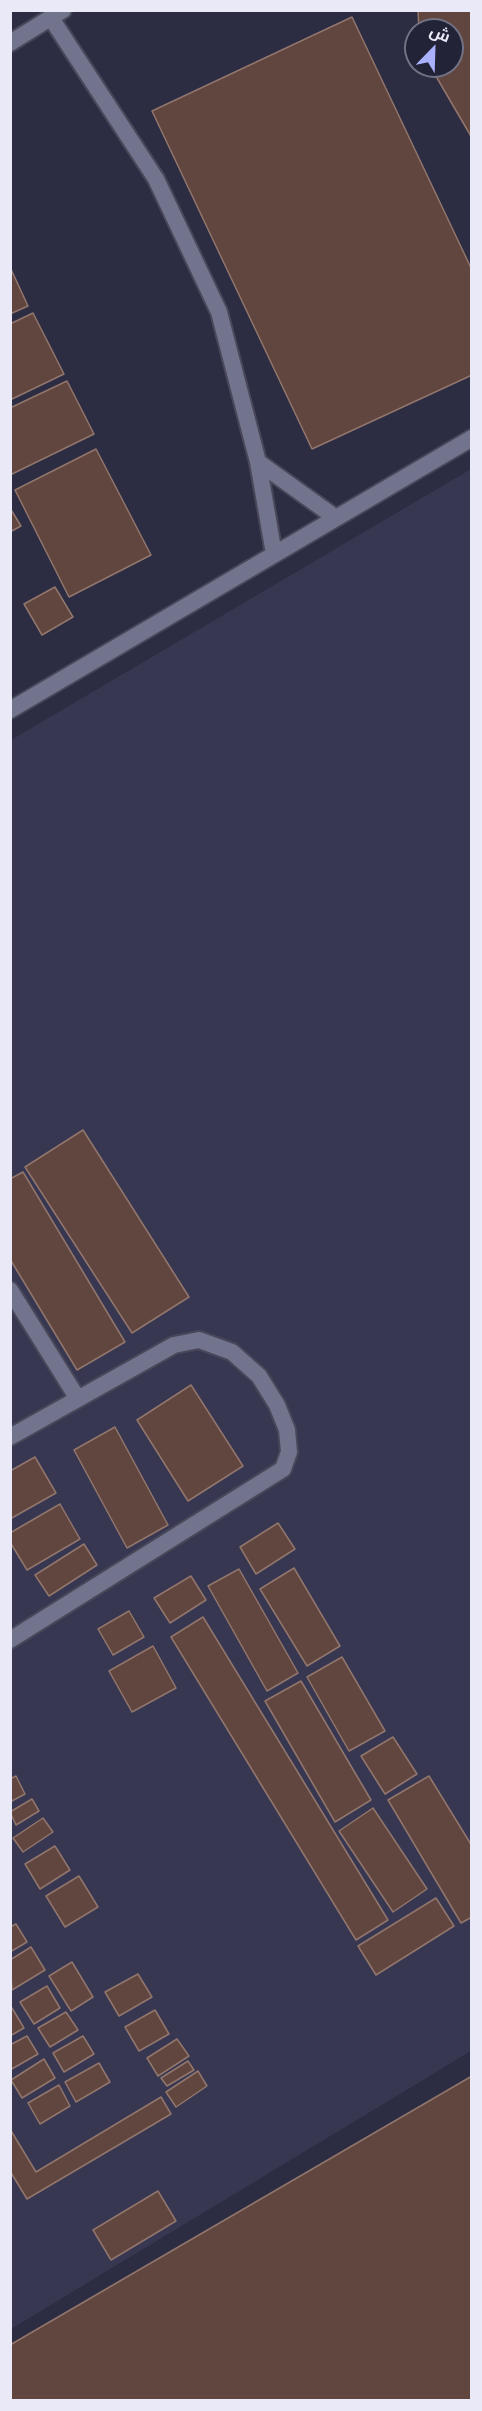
<!DOCTYPE html>
<meta charset="utf-8">
<style>
body{margin:0}
#map{position:relative;width:482px;height:2411px;overflow:hidden;background:#2c2d42;font-family:"Noto Sans",Cairo,sans-serif}
canvas{display:block}
.frame{position:absolute;inset:0;border:12px solid #e9e9f7;pointer-events:none}
.north{position:absolute;left:404px;top:18px;width:60px;height:60px;box-sizing:border-box;background:#232337;border:2px solid #727284;border-radius:50%;rotate:23deg;font-size:16px;font-weight:700;line-height:24px;text-align:center;color:#e9e9f7}
.north::after{content:'';display:block;margin:auto;width:21px;height:27px;background:#a9b0fc;clip-path:polygon(50% 0,100% 100%,50% 72%,0 100%)}
</style>
<div id="map">
<canvas width="482" height="2411"></canvas>
<div class="frame"></div>
<div class="north">ش</div>
</div>
<script>
const g = document.querySelector('canvas').getContext('2d');
g.lineJoin = 'round';
function fill(path, color) { g.fillStyle = color; g.fill(path, 'evenodd'); }
const poly = rows => new Path2D(rows.map(r => 'M' + r).join(''));
function stroke(path, color, width, dash) { g.strokeStyle = color; g.lineWidth = width; g.lineCap = dash ? 'butt' : 'round'; g.setLineDash(dash || []); g.stroke(path); }
fill(poly([
 [471,469,471,2051,11,2329,11,740]
]), '#373751');
const building = poly([
 [418,10,472,10,472,138,430,66,452,66,452,30,419,30,418,10],
 [352,17,472,270,472,375,312,449,152,111,352,17],
 [10,267,28,306,10,314,10,267],
 [33,313,64,374,10,400,10,324,33,313],
 [67,381,94,434,10,475,10,408,67,381],
 [96,449,151,555,69,597,15,490,96,449],
 [10,508,21,526,10,532,10,508],
 [55,587,73,617,42,635,24,604,55,587],
 [83,1130,189,1297,132,1333,25,1167,83,1130],
 [23,1172,125,1342,77,1370,10,1259,10,1179,23,1172],
 [191,1385,243,1466,188,1501,137,1420,191,1385],
 [115,1427,168,1525,127,1548,74,1450,115,1427],
 [35,1457,56,1493,10,1519,10,1471,35,1457],
 [60,1504,80,1539,27,1570,10,1542,10,1533,60,1504],
 [278,1523,295,1549,256,1574,240,1547,278,1523],
 [84,1544,97,1565,49,1596,35,1575,84,1544],
 [294,1568,340,1646,307,1666,260,1589,294,1568],
 [239,1569,298,1673,267,1691,208,1586,239,1569],
 [191,1576,206,1600,170,1623,154,1598,191,1576],
 [129,1611,144,1637,113,1655,98,1629,129,1611],
 [203,1617,388,1920,356,1940,171,1637,203,1617],
 [153,1646,176,1688,132,1712,109,1671,153,1646],
 [342,1657,385,1731,349,1751,307,1677,342,1657],
 [301,1681,371,1800,335,1822,265,1701,301,1681],
 [393,1737,417,1774,385,1794,361,1756,393,1737],
 [16,1776,25,1794,10,1802,10,1779,16,1776],
 [429,1776,472,1846,472,1917,461,1923,388,1800,429,1776],
 [32,1799,39,1811,16,1825,10,1812,32,1799],
 [373,1808,427,1889,393,1912,339,1831,373,1808],
 [43,1818,53,1832,23,1852,13,1838,43,1818],
 [55,1846,70,1870,40,1889,25,1864,55,1846],
 [79,1876,98,1907,65,1927,46,1896,79,1876],
 [436,1898,454,1926,376,1975,358,1946,436,1898],
 [16,1924,27,1942,10,1952,10,1927,16,1924],
 [31,1947,45,1970,12,1990,10,1960,31,1947],
 [72,1962,93,1997,71,2011,49,1976,72,1962],
 [138,1974,152,1997,119,2016,105,1992,138,1974],
 [47,1986,60,2008,34,2024,20,2002,47,1986],
 [12,2008,24,2028,10,2036,10,2009,12,2008],
 [155,2010,169,2034,139,2051,125,2027,155,2010],
 [66,2012,78,2030,50,2047,38,2028,66,2012],
 [27,2036,38,2054,10,2070,10,2045,27,2036],
 [83,2036,94,2054,64,2072,53,2053,83,2036],
 [177,2039,189,2056,158,2076,147,2058,177,2039],
 [44,2059,55,2078,22,2098,11,2080,44,2059],
 [188,2061,194,2070,167,2086,161,2078,188,2061],
 [99,2063,110,2082,76,2102,65,2082,99,2063],
 [198,2071,207,2086,176,2107,166,2092,198,2071],
 [472,2076,472,2400,10,2400,10,2345,472,2076],
 [59,2085,70,2106,40,2124,28,2103,59,2085],
 [161,2097,171,2114,27,2199,10,2171,10,2129,36,2172,161,2097],
 [158,2191,176,2221,111,2260,93,2230,158,2191]
]);
fill(building, '#60463e');
stroke(building, '#92766d', 1.5);
const minor = poly([
 [51,18,156,179,219,312,258,462,274,554],
 [258,462,336,518],
 [10,710,472,438],
 [10,1290,78,1399],
 [10,1437,174,1345,199,1340,232,1352,259,1376,277,1405,287,1430,289,1452,283,1469,10,1640]
]);
const tertiary = poly([
 [10,43,63,10]
]);
stroke(minor, '#48485a', 20);
stroke(tertiary, '#48485a', 20);
stroke(minor, '#72738c', 16);
stroke(tertiary, '#72738c', 16);
</script>
